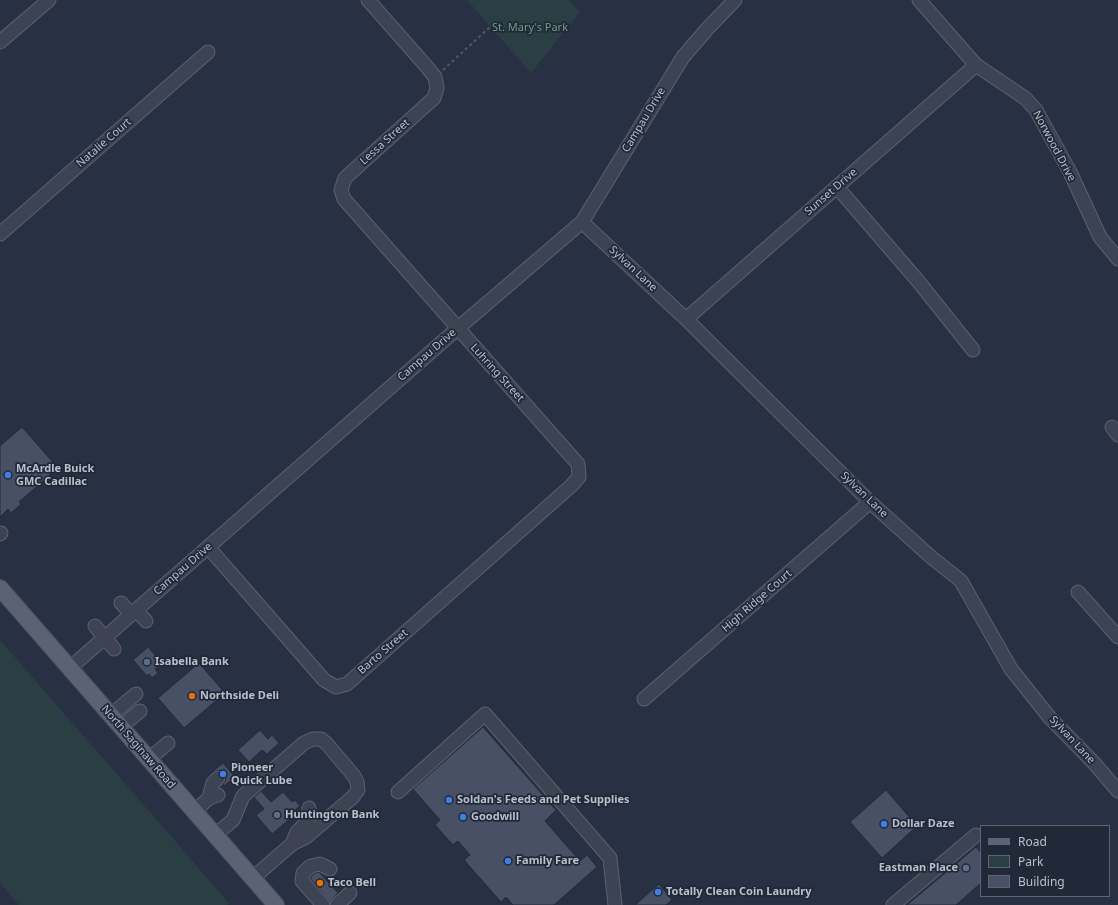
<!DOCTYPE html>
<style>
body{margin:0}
#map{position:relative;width:1118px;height:905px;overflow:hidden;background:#283143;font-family:"Noto Sans",sans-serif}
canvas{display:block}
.legend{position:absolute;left:980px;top:825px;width:130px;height:72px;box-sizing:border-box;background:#212838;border:1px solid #5e6473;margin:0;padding:5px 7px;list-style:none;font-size:12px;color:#babfcc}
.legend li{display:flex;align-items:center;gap:8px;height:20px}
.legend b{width:20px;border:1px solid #5e6473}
</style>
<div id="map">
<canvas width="1118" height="905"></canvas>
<ul class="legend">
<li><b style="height:5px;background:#5b6273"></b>Road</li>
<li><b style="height:11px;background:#2a3e44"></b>Park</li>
<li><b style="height:11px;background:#475065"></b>Building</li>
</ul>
</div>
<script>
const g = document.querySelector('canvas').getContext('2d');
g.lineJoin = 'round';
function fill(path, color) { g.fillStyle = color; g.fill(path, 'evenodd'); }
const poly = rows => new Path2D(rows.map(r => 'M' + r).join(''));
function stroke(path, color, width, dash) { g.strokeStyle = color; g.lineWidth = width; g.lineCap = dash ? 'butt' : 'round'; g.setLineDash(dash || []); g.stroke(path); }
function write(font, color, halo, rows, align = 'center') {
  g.font = font + ' "Noto Sans",sans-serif'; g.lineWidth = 3.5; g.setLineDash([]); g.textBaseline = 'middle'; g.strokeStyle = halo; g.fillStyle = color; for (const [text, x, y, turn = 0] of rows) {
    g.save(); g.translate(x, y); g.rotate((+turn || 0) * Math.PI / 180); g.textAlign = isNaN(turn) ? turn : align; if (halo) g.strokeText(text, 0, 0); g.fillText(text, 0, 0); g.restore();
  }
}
fill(poly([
 [467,0,569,0,580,12,531,73],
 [0,640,229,903,227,905,19,905,0,883]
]), '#2a3e44');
const building = poly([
 [22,427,58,468,19,502,21,504,11,513,8,509,0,517,0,446,22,427],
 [148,647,162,663,155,669,158,673,152,678,149,674,147,676,133,660,148,647],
 [199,663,225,693,184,728,158,698,199,663],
 [483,727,556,810,545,821,580,861,587,855,597,867,554,905,513,905,506,897,501,902,464,860,470,855,458,841,453,845,435,825,440,820,413,789,483,727],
 [260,730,268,739,272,735,279,743,267,754,262,750,249,762,238,750,260,730],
 [223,763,235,777,224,786,223,784,226,780,226,776,224,773,220,770,212,772,223,763],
 [886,790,917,826,882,858,850,822,886,790],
 [261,791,271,802,283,792,292,802,295,800,300,806,295,810,297,813,272,834,256,815,264,809,254,797,261,791],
 [976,847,981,853,981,883,956,905,907,905,976,847],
 [319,872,338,893,330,902,310,878,315,873,319,872],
 [659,884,672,900,666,905,635,905,659,884]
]);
fill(building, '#475065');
stroke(building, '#232a3a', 1);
const minor = poly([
 [919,0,976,65,1025,98,1036,110,1070,172,1100,237,1118,259],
 [0,42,49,0],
 [837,187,918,281,973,350],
 [582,222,686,319,870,502,931,557,961,581,1011,669,1050,718,1094,763,1118,791],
 [0,234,208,52],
 [686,319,976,65],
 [1112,427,1118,435],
 [0,534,1,533],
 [208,547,324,680,336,687,347,684,571,486,579,477,578,464,344,199,341,190,345,178,434,98,437,88,435,77,427,67,368,0],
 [1078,592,1118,637],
 [121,603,131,614],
 [136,610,146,621],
 [95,626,114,649],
 [70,668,457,329,582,222,683,57,708,28,735,0],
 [644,699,870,502],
 [111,715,136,694],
 [121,727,140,711],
 [149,759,168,743],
 [398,792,485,714,610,858,615,905],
 [209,798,213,783,218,778],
 [195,811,209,798,218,795],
 [215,835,233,820,243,796,304,743,313,739,321,739,327,744,354,776,357,782,358,790,353,797,306,837,292,844,253,878],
 [292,844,297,832,305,824,308,818,309,808],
 [323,905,302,881,303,873,311,866,320,864,330,869],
 [337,905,350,893],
 [893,905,976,835]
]);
const major = poly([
 [0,588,276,905]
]);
stroke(minor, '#5b6170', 15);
stroke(major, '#464c5c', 18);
stroke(poly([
 [443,70,490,27]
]), '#495b60', 2, [3, 3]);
stroke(minor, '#3d4353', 13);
stroke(major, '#5b6273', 16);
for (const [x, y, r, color] of [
 [8,475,4,"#3f7fe0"],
 [147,662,4,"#5c6f8a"],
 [192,696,4,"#e8710a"],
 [223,774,4,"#3f7fe0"],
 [449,800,4,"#3f7fe0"],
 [277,815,4,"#5c6f8a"],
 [463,817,4,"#3f7fe0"],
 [884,824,4,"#3f7fe0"],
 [508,861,4,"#3f7fe0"],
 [966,868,4,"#5c6f8a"],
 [320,883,4,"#e8710a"],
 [658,892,4,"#3f7fe0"]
]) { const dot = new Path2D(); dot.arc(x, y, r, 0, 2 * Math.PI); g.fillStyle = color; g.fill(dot); stroke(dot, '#212838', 1.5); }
write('11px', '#729d80', '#212838', [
 ["St. Mary's Park",530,28]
]);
write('11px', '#babfcc', '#212838', [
 ["Campau Drive",644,120,-59],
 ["Lessa Street",385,142,-42],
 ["Natalie Court",104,143,-41],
 ["Norwood Drive",1054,146,62],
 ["Sunset Drive",831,192,-41],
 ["Sylvan Lane",633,269,43],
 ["Campau Drive",427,355,-41],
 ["Luhring Street",497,373,48],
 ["Sylvan Lane",864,495,44],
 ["Campau Drive",183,569,-41],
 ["High Ridge Court",757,601,-41],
 ["Barto Street",383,652,-41],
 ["Sylvan Lane",1072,740,47],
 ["North Saginaw Road",138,747,49]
]);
write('bold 11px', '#babfcc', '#212838', [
 ["McArdle Buick",16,469],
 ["GMC Cadillac",16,482],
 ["Isabella Bank",155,662],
 ["Northside Deli",200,696],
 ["Pioneer",231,768],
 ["Quick Lube",231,781],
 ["Soldan's Feeds and Pet Supplies",457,800],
 ["Huntington Bank",285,815],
 ["Goodwill",471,817],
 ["Dollar Daze",892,824],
 ["Family Fare",516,861],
 ["Eastman Place",958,868,"right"],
 ["Taco Bell",328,883],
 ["Totally Clean Coin Laundry",666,892]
], 'left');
</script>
